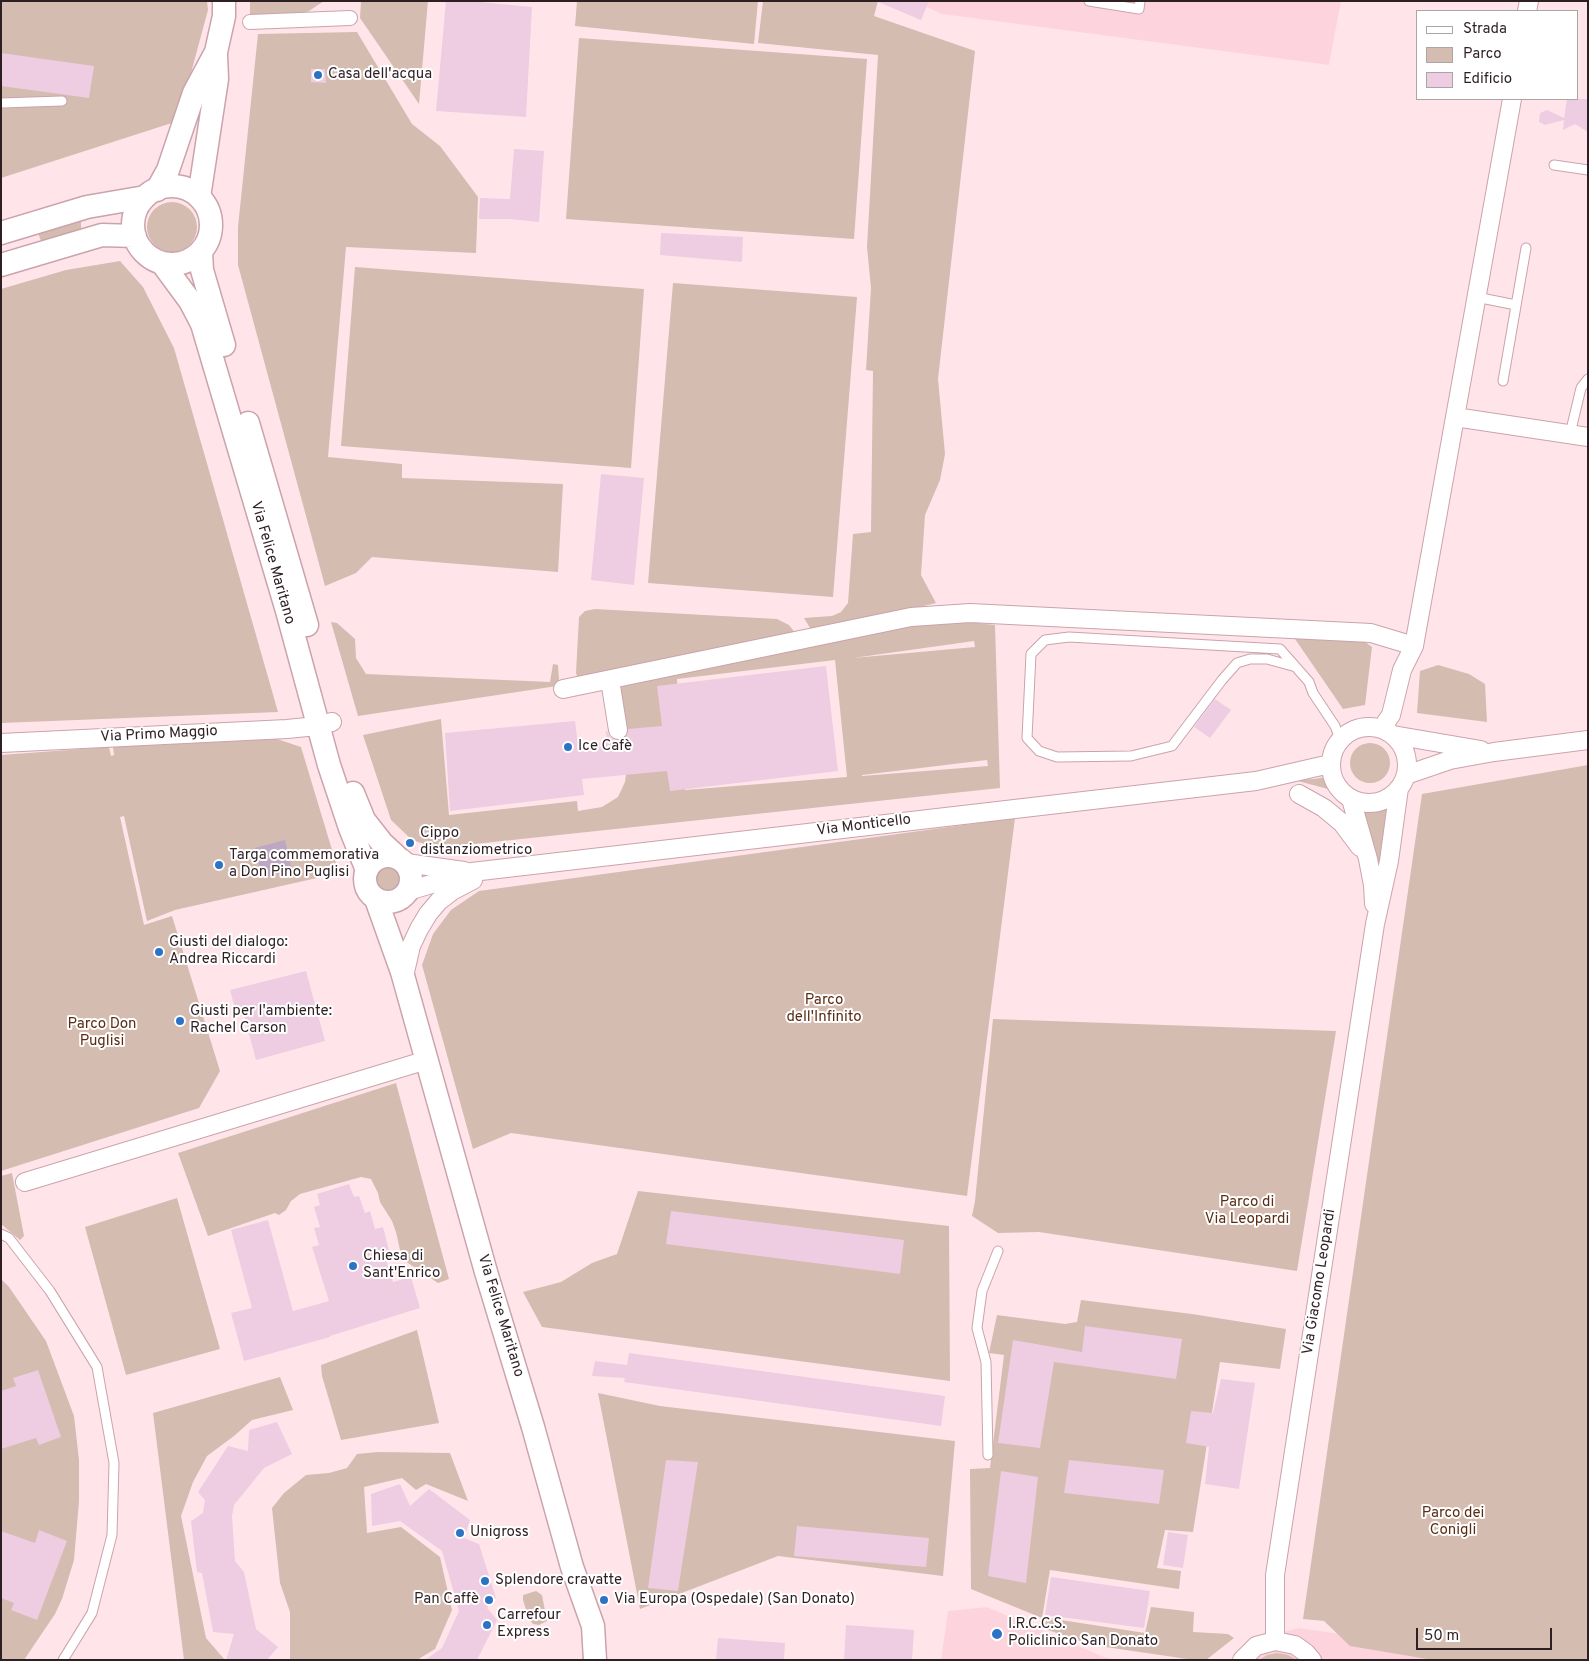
<!DOCTYPE html>
<meta charset="utf-8">
<style>
body{margin:0}
#map{position:relative;width:1589px;height:1661px;overflow:hidden;background:#ffe5ea;font-family:Overpass,sans-serif}
canvas{display:block}
.frame{position:absolute;inset:0;border:2px solid #2e1f23;pointer-events:none}
.legend{position:absolute;left:1416px;top:10px;width:162px;height:90px;box-sizing:border-box;background:#fff;border:1px solid #aba5a7;margin:0;padding:6px 9px;list-style:none;font-size:15px;color:#2e1f23}
.legend li{display:flex;align-items:center;gap:10px;height:25px}
.legend b{width:25px;border:1px solid #aba5a7}
.scale{position:absolute;left:1416px;top:1628px;width:136px;height:22px;box-sizing:border-box;border:2px solid #2e1f23;border-top:0;padding-left:6px;font-size:15px;line-height:18px;white-space:nowrap;color:#2e1f23;-webkit-text-stroke:4px #fff;paint-order:stroke}
</style>
<div id="map">
<canvas width="1589" height="1661"></canvas>
<div class="frame"></div>
<ul class="legend">
<li><b style="height:6px;background:#fff"></b>Strada</li>
<li><b style="height:14px;background:#d4bcb0"></b>Parco</li>
<li><b style="height:14px;background:#eecce1"></b>Edificio</li>
</ul>
<div class="scale">50 m</div>
</div>
<script>
const g = document.querySelector('canvas').getContext('2d');
g.lineJoin = 'round';
function fill(path, color) { g.fillStyle = color; g.fill(path, 'evenodd'); }
const poly = rows => new Path2D(rows.map(r => 'M' + r).join(''));
function stroke(path, color, width, dash) { g.strokeStyle = color; g.lineWidth = width; g.lineCap = dash ? 'butt' : 'round'; g.setLineDash(dash || []); g.stroke(path); }
function write(font, color, halo, rows, align = 'center') {
  g.font = font + ' Overpass,sans-serif'; g.lineWidth = 4; g.setLineDash([]); g.textBaseline = 'middle'; g.strokeStyle = halo; g.fillStyle = color; for (const [text, x, y, turn = 0] of rows) {
    g.save(); g.translate(x, y); g.rotate((+turn || 0) * Math.PI / 180); g.textAlign = isNaN(turn) ? turn : align; if (halo) g.strokeText(text, 0, 0); g.fillText(text, 0, 0); g.restore();
  }
}
fill(poly([
 [913,1,1341,1,1329,65,942,14],
 [987,1607,1104,1657,1117,1660,941,1660,948,1611],
 [1299,1628,1523,1660,1231,1660,1249,1640]
]), '#fdd4dd');
fill(poly([
 [1,1,207,1,208,10,178,121,1,178],
 [250,1,324,1,309,11,293,16,250,17],
 [361,1,428,1,419,104,360,18],
 [577,1,758,1,754,44,575,26],
 [763,1,878,1,874,16,975,51,938,379,945,454,940,480,925,515,921,575,936,603,813,633,804,618,832,616,841,612,848,603,853,534,871,532,873,371,866,370,871,288,867,247,878,55,758,43],
 [357,32,412,124,440,146,478,197,476,253,346,247,328,457,402,464,402,478,563,484,558,572,372,557,356,573,325,586,238,265,238,227,258,34],
 [579,38,867,59,854,239,566,219],
 '147 227a25 25 0 1 1 50 0a25 25 0 1 1-50 0Z',
 [81,220,81,233,42,244,38,233],
 [120,261,143,287,174,348,278,712,1,723,1,289,66,270],
 [355,267,644,289,631,468,341,446],
 [673,283,857,297,833,597,648,583],
 [595,609,777,619,789,625,796,634,578,679,576,673,579,617,585,611],
 [331,622,337,623,355,639,356,658,366,674,550,682,553,664,558,665,559,680,557,686,358,716],
 [906,623,977,623,995,625,1000,788,437,848,412,840,391,820,363,735,441,719,449,815,577,801,578,811,602,807,618,797,625,782,627,767,615,682],
 [974,641,975,647,853,658],
 [835,660,847,777,685,790,677,679],
 [987,760,988,766,862,776,862,775],
 [1293,636,1364,641,1372,647,1365,705,1343,709],
 [1438,665,1469,674,1485,684,1487,722,1417,713,1420,671],
 [277,739,301,747,339,873,175,910,147,921,124,816,120,817,144,925,172,916,220,1071,199,1108,1,1171,1,755,109,747,111,756,114,755,113,747],
 '1350 763a20 20 0 1 1 40 0a20 20 0 1 1-40 0Z',
 [1588,765,1588,1660,1433,1660,1350,1646,1324,1621,1303,1619,1422,794],
 [1326,777,1328,789,1294,780,1314,779],
 [1388,804,1380,872,1359,808,1366,810],
 [1015,818,967,1196,511,1133,473,1149,422,965,433,934,451,910,479,891],
 '373 878a13 13 0 1 1 26 0a13 13 0 1 1-26 0Z',
 [993,1019,1336,1031,1297,1271,1039,1232,998,1233,972,1216,975,1201],
 [396,1083,449,1279,438,1283,402,1259,396,1232,392,1221,380,1202,378,1193,371,1179,361,1177,300,1194,291,1201,286,1210,279,1215,275,1213,208,1236,178,1153],
 [12,1173,24,1236,20,1240,1,1224,1,1176],
 [638,1191,949,1226,950,1381,542,1327,523,1292,561,1282,592,1263,617,1254],
 [177,1198,220,1349,126,1375,85,1227],
 [1,1279,9,1287,46,1341,74,1416,79,1460,79,1501,74,1560,62,1599,55,1614,24,1660,1,1660],
 [1081,1300,1192,1314,1286,1329,1280,1369,1220,1362,1193,1532,1165,1530,1157,1568,1181,1571,1179,1589,1050,1570,1042,1618,971,1589,970,1469,990,1468,1004,1355,989,1353,997,1315,1065,1324,1077,1322],
 [417,1330,439,1423,341,1440,322,1376,321,1365],
 [280,1377,293,1410,252,1420,234,1436,207,1456,193,1482,181,1516,206,1638,225,1660,184,1660,153,1413],
 [598,1393,660,1406,955,1441,943,1576,778,1556,640,1609],
 [378,1452,450,1453,468,1501,426,1484,416,1490,402,1478,364,1487,367,1533,401,1527,440,1557,452,1610,435,1649,417,1660,290,1660,290,1612,280,1583,272,1508,284,1493,306,1475,329,1473,347,1468,357,1454],
 [536,1591,542,1595,547,1621,539,1625,533,1624,529,1619,523,1600,523,1595],
 [1151,1607,1194,1612,1193,1632,1228,1634,1234,1638,1206,1660,1194,1660,1092,1645,1042,1628,1048,1618,1145,1633],
 [1277,1653,1288,1655,1297,1660,1259,1660,1267,1655]
]), '#d4bcb0');
fill(poly([
 [285,840,292,870,262,878,255,848]
]), '#bda7c3');
fill(poly([
 [446,1,469,1,532,7,526,117,436,111],
 [876,1,929,1,921,20],
 [1,53,94,66,89,98,1,86],
 [311,69,325,69,326,83,311,82],
 [1567,99,1588,99,1588,132,1575,124,1563,130,1564,120,1545,125,1539,122,1540,113,1547,110,1564,118],
 [514,149,544,151,539,222,509,219,479,219,480,198,510,199],
 [661,233,743,237,742,262,660,255],
 [601,474,644,478,634,585,591,580],
 [826,666,838,771,670,791,667,771,582,779,584,795,450,811,445,733,575,721,578,745,607,742,606,731,607,731,610,737,615,740,620,740,625,738,628,729,662,726,657,686],
 [1215,699,1231,710,1210,738,1194,727],
 [306,971,325,1041,256,1060,244,1015,237,1016,230,990],
 [349,1184,354,1197,359,1196,365,1213,370,1211,375,1229,383,1227,390,1254,385,1256,393,1282,411,1277,420,1308,330,1336,330,1337,244,1361,231,1313,252,1308,231,1230,268,1220,293,1311,329,1301,312,1247,319,1245,314,1228,320,1227,314,1207,320,1205,317,1194],
 [671,1211,904,1240,900,1274,666,1244],
 [1085,1326,1182,1339,1176,1379,1054,1362,1040,1448,998,1443,1013,1340,1082,1352],
 [629,1353,945,1396,941,1426,624,1382,625,1378,592,1376,595,1361,627,1365],
 [38,1370,61,1437,39,1445,36,1438,1,1449,1,1391,16,1386,13,1378],
 [1221,1379,1255,1383,1239,1489,1205,1484,1209,1447,1186,1443,1191,1411,1213,1413],
 [277,1422,292,1454,264,1468,234,1505,232,1516,235,1561,244,1572,256,1629,278,1647,267,1660,226,1660,234,1634,213,1632,202,1573,197,1572,191,1521,203,1513,205,1500,198,1492,228,1446,248,1451,249,1430],
 [666,1460,698,1462,678,1591,648,1588],
 [1069,1460,1164,1470,1159,1504,1064,1493],
 [1001,1471,1038,1477,1026,1583,988,1576],
 [400,1484,410,1506,429,1489,470,1520,464,1538,479,1544,496,1598,487,1608,497,1620,477,1660,425,1660,442,1648,459,1611,442,1551,400,1521,372,1526,371,1494],
 [797,1526,929,1538,926,1567,794,1556],
 [39,1530,67,1541,37,1620,11,1610,14,1603,1,1598,1,1531,35,1543],
 [1168,1532,1188,1535,1183,1568,1163,1565],
 [1051,1577,1150,1591,1144,1628,1045,1615],
 [846,1625,914,1630,912,1660,844,1660],
 [718,1638,785,1643,784,1660,716,1660]
]), '#eecce1');
const service = poly([
 [1089,1,1139,9,1140,1],
 [1,103,62,101],
 [1554,165,1588,170],
 [1476,297,1516,305],
 [1503,381,1526,248],
 [1570,434,1581,388,1588,379],
 [1296,667,1267,659,1250,659,1237,663,1222,680,1172,746,1131,756,1057,757,1039,751,1027,738,1031,654,1045,640,1069,637,1280,649,1309,682,1313,693,1335,726,1340,739],
 [1,1234,9,1238,50,1291,97,1367,114,1463,112,1535,92,1613,63,1660],
 [988,1455,986,1362,977,1328,982,1291,998,1251]
]);
const pedestrian = poly([
 [250,22,350,18]
]);
const minor = poly([
 [1527,11,1529,1],
 [1455,417,1588,437],
 [610,680,618,730],
 [563,689,911,617,970,613,1371,633,1414,646],
 '1331 765a38 38 0 1 1 76 0a38 38 0 1 1-76 0Z',
 [1386,730,1386,722,1391,715,1402,670,1414,646,1512,99],
 [1393,735,1481,750],
 [1,743,287,729,317,726,332,722],
 [1406,775,1450,760,1494,752,1588,740],
 [1299,794,1324,808,1342,823,1360,847],
 [1351,799,1368,859,1373,885,1374,904],
 [406,863,464,871],
 [408,891,472,872,1256,781,1330,764],
 [405,978,405,972,411,946,419,929,428,914,439,901,452,891,473,880],
 [25,1182,427,1060],
 [1275,1641,1275,1575,1375,924,1389,861,1399,788],
 [1242,1660,1256,1646,1275,1641,1295,1645,1306,1653,1312,1660]
]);
const tertiary = poly([
 '133 225a39 39 0 1 1 78 0a39 39 0 1 1-78 0Z',
 [157,190,168,170,194,93,216,52,224,16,224,1],
 [199,197,217,79,216,55],
 [1,233,87,207,145,197],
 [201,252,202,270,224,345],
 [162,263,190,301,202,324,287,611,329,765,350,828,367,870],
 [1,265,102,235,135,236],
 [248,423,307,625],
 [353,793,364,820,382,843,397,857],
 '365 879a23 23 0 1 1 46 0a23 23 0 1 1-46 0Z',
 [376,899,402,972,486,1272,533,1427,572,1567,593,1626,595,1660]
]);
stroke(service, '#cba3ac', 11);
stroke(pedestrian, '#cba3ac', 16);
stroke(minor, '#cba3ac', 20);
stroke(tertiary, '#cba3ac', 25);
stroke(service, '#fff', 9);
stroke(pedestrian, '#fff', 14);
stroke(minor, '#fff', 18);
stroke(tertiary, '#fff', 22);
for (const [x, y, r, color] of [
 [318,75,5,"#2b73c4"],
 [568,747,5,"#2b73c4"],
 [410,843,5,"#2b73c4"],
 [219,865,5,"#2b73c4"],
 [159,952,5,"#2b73c4"],
 [180,1021,5,"#2b73c4"],
 [353,1266,5,"#2b73c4"],
 [460,1533,5,"#2b73c4"],
 [485,1581,5,"#2b73c4"],
 [489,1600,5,"#2b73c4"],
 [604,1600,5,"#2b73c4"],
 [487,1625,5,"#2b73c4"],
 [997,1634,6,"#2b73c4"]
]) { const dot = new Path2D(); dot.arc(x, y, r, 0, 2 * Math.PI); g.fillStyle = color; g.fill(dot); stroke(dot, '#fff', 2); }
write('15px', '#2e1f23', '#fff', [
 ["Casa dell'acqua",328,75],
 ["Ice Cafè",578,747],
 ["Cippo",420,834],
 ["distanziometrico",420,851],
 ["Targa commemorativa",229,856],
 ["a Don Pino Puglisi",229,873],
 ["Giusti del dialogo:",169,943],
 ["Andrea Riccardi",169,960],
 ["Giusti per l'ambiente:",190,1012],
 ["Rachel Carson",190,1029],
 ["Chiesa di",363,1257],
 ["Sant'Enrico",363,1274],
 ["Unigross",470,1533],
 ["Splendore cravatte",495,1581],
 ["Pan Caffè",479,1600,"right"],
 ["Via Europa (Ospedale) (San Donato)",614,1600],
 ["Carrefour",497,1616],
 ["Express",497,1633],
 ["I.R.C.C.S.",1008,1625],
 ["Policlinico San Donato",1008,1642]
], 'left');
write('15px', '#2e1f23', '#fff', [
 ["Via Felice Maritano",272,563,74],
 ["Via Primo Maggio",159,735,-3],
 ["Via Monticello",864,826,-7],
 ["Via Giacomo Leopardi",1320,1282,-81],
 ["Via Felice Maritano",500,1316,73]
]);
write('15px', '#5a2c14', '#fff', [
 ["Parco",824,1001],
 ["dell'Infinito",824,1018],
 ["Parco Don",102,1025],
 ["Puglisi",102,1042],
 ["Parco di",1247,1203],
 ["Via Leopardi",1247,1220],
 ["Parco dei",1453,1514],
 ["Conigli",1453,1531]
]);
</script>
